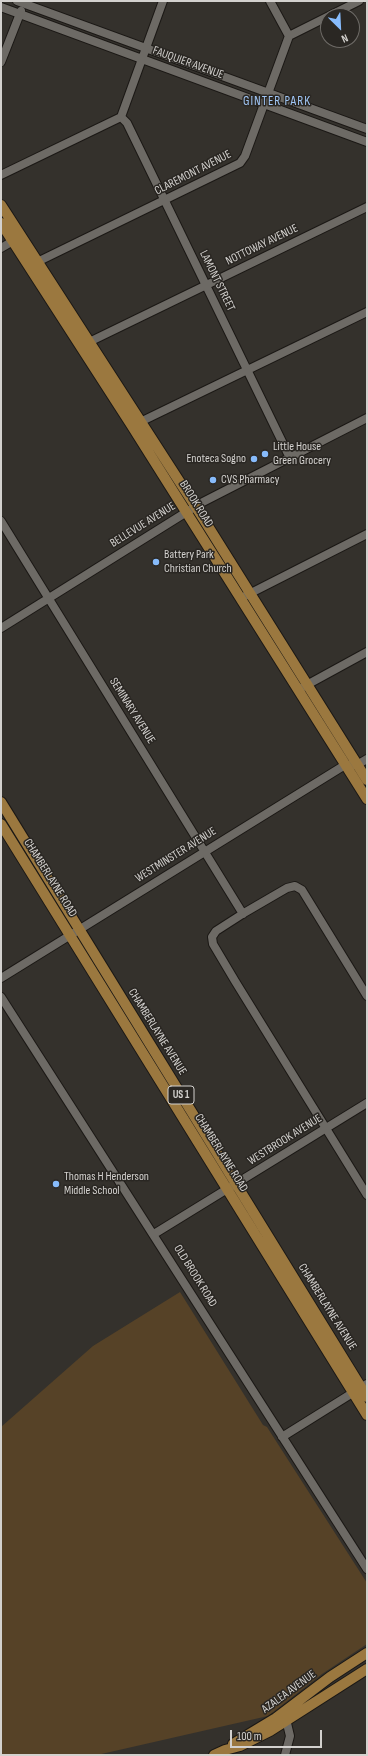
<!DOCTYPE html>
<style>
body{margin:0}
#map{position:relative;width:368px;height:1756px;overflow:hidden;background:#34312c;font-family:"Sofia Sans Condensed",sans-serif}
canvas{display:block}
.frame{position:absolute;inset:0;border:2px solid #d3d1ce;pointer-events:none}
.north{position:absolute;left:320px;top:8px;width:40px;height:40px;box-sizing:border-box;background:#2a2723;border:1px solid #6e6b67;border-radius:50%;rotate:156deg;font-size:11px;font-weight:700;line-height:16px;text-align:center;color:#d3d1ce}
.north::after{content:'';display:block;margin:auto;width:14px;height:18px;background:#87bbfb;clip-path:polygon(50% 0,100% 100%,50% 72%,0 100%)}
.scale{position:absolute;left:230px;top:1730px;width:92px;height:18px;box-sizing:border-box;border:2px solid #d3d1ce;border-top:0;padding-left:5px;font-size:12px;line-height:14px;white-space:nowrap;color:#d3d1ce;-webkit-text-stroke:3px #2a2723;paint-order:stroke}
</style>
<div id="map">
<canvas width="368" height="1756"></canvas>
<div class="frame"></div>
<div class="north">N</div>
<div class="scale">100 m</div>
</div>
<script>
const g = document.querySelector('canvas').getContext('2d');
g.lineJoin = 'round';
function fill(path, color) { g.fillStyle = color; g.fill(path, 'evenodd'); }
const poly = rows => new Path2D(rows.map(r => 'M' + r).join(''));
function stroke(path, color, width, dash) { g.strokeStyle = color; g.lineWidth = width; g.lineCap = dash ? 'butt' : 'round'; g.setLineDash(dash || []); g.stroke(path); }
function write(font, color, halo, rows, align = 'center') {
  g.font = font + ' "Sofia Sans Condensed",sans-serif'; g.lineWidth = 3; g.setLineDash([]); g.textBaseline = 'middle'; g.strokeStyle = halo; g.fillStyle = color; for (const [text, x, y, turn = 0] of rows) {
    g.save(); g.translate(x, y); g.rotate((+turn || 0) * Math.PI / 180); g.textAlign = isNaN(turn) ? turn : align; if (halo) g.strokeText(text, 0, 0); g.fillText(text, 0, 0); g.restore();
  }
}
fill(poly([
 [180,1292,263,1425,267,1427,367,1583,367,1644,322,1674,268,1716,97,1755,1,1755,1,1427,93,1346]
]), '#564227');
const minor = poly([
 [17,1,367,129],
 [270,1,289,36],
 [1,7,367,142],
 [1,62,21,11],
 [121,117,127,123,290,458],
 [1,175,121,117,163,1],
 [1,248,18,238],
 [33,264,240,163,245,156,289,36,359,1],
 [85,344,367,207],
 [136,424,367,312],
 [1,521,243,914],
 [245,596,367,534],
 [1,628,201,503,367,418],
 [303,687,367,652],
 [1,978,345,765,357,765,367,759],
 [367,996,302,890,295,886,287,888,244,913,216,931,212,937,213,944,235,981,367,1195],
 [1,997,367,1569],
 [154,1234,367,1103],
 [282,1437,367,1384],
 [285,1755,290,1736,285,1715]
]);
const major = poly([
 [1,205,201,515,367,780],
 [1,223,132,426,367,799],
 [1,802,367,1397],
 [1,824,367,1415],
 [233,1744,276,1718,330,1677,367,1653],
 [214,1755,225,1750,240,1746,270,1731,367,1669]
]);
stroke(minor, '#1b1815', 10);
stroke(major, '#1b1815', 12);
stroke(minor, '#6d6a65', 8);
stroke(major, '#9b783f', 10);
for (const [x, y, r, color] of [
 [265,454,4,"#87bbfb"],
 [254,459,4,"#87bbfb"],
 [213,480,4,"#87bbfb"],
 [156,562,4,"#87bbfb"],
 [56,1184,4,"#87bbfb"]
]) { const dot = new Path2D(); dot.arc(x, y, r, 0, 2 * Math.PI); g.fillStyle = color; g.fill(dot); stroke(dot, '#2a2723', 1.5); }
for (const [x, y, w] of [
 [181,1095,26]
]) { const box = new Path2D(); box.roundRect(x - w / 2, y - 9, w, 18, 3); g.fillStyle = '#2a2723'; g.fill(box); stroke(box, '#d3d1ce', 1); }
write('bold 11px', '#d3d1ce', null, [
 ["US 1",181,1095]
]);
write('12px', '#d3d1ce', '#2a2723', [
 ["FAUQUIER AVENUE",188,63,20],
 ["CLAREMONT AVENUE",193,173,-27],
 ["NOTTOWAY AVENUE",262,245,-26],
 ["LAMONT STREET",217,281,64],
 ["BROOK ROAD",196,504,58],
 ["BELLEVUE AVENUE",143,525,-32],
 ["SEMINARY AVENUE",132,711,58],
 ["WESTMINSTER AVENUE",176,855,-32],
 ["CHAMBERLAYNE ROAD",50,878,58],
 ["CHAMBERLAYNE AVENUE",157,1032,58],
 ["WESTBROOK AVENUE",285,1140,-32],
 ["CHAMBERLAYNE ROAD",221,1153,58],
 ["OLD BROOK ROAD",195,1276,58],
 ["CHAMBERLAYNE AVENUE",327,1307,58],
 ["AZALEA AVENUE",289,1692,-36]
]);
write('12px', '#d3d1ce', '#2a2723', [
 ["Little House",273,447],
 ["Green Grocery",273,461],
 ["Enoteca Sogno",246,459,"right"],
 ["CVS Pharmacy",221,480],
 ["Battery Park",164,555],
 ["Christian Church",164,569],
 ["Thomas H Henderson",64,1177],
 ["Middle School",64,1191]
], 'left');
g.letterSpacing = '1px';
write('13px', '#a1c7f7', '#2a2723', [
 ["GINTER PARK",277,102]
]);
g.letterSpacing = '0px';
</script>
